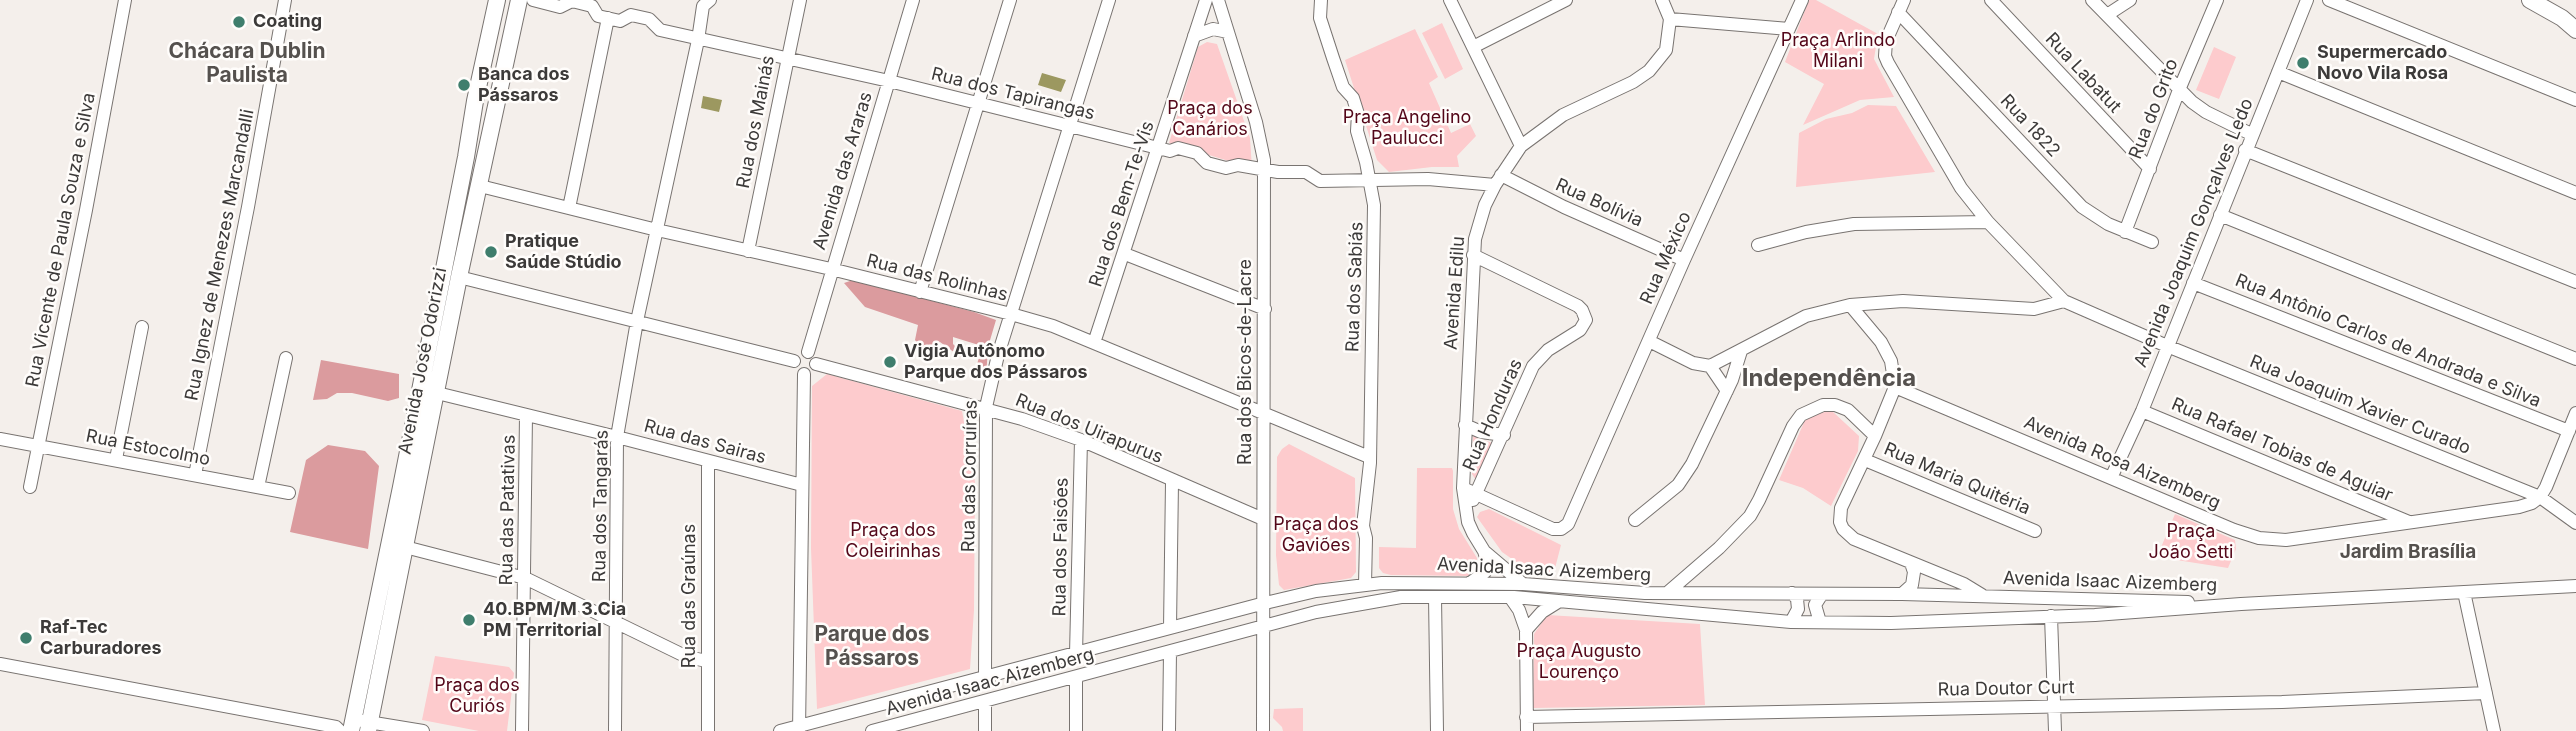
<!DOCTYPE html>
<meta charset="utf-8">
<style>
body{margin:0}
canvas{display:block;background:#f4efeb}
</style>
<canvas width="2576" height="731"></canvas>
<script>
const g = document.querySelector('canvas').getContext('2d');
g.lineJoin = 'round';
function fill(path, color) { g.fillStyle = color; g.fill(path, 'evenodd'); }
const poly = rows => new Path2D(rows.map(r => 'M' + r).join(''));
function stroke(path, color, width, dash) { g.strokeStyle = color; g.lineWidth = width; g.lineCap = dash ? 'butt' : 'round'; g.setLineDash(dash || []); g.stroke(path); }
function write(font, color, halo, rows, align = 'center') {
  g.font = font + ' Inter,sans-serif'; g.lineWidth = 5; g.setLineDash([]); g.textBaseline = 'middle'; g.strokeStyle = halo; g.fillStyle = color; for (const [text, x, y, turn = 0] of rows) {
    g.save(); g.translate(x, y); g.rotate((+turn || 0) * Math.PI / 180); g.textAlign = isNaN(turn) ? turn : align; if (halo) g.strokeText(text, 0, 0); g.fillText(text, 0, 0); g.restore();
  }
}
fill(poly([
 [1809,0,1816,0,1878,34,1874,59,1894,97,1860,100,1803,125,1824,84,1785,62],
 [1442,23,1463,69,1445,79,1422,33],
 [1415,29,1438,77,1429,83,1451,133,1470,124,1476,136,1457,156,1459,167,1432,167,1389,172,1377,160,1345,60],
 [1207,42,1217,44,1250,138,1252,168,1169,143,1198,47],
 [2214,47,2236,57,2219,99,2196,90],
 [1868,105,1896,106,1935,172,1796,187,1799,133,1826,119,1852,113],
 [827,374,962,411,975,482,974,610,970,669,817,709,811,548,812,386],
 [1832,411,1859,436,1858,451,1831,506,1803,488,1779,480,1805,420,1818,413],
 [1473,436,1495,444,1476,480,1472,474],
 [1289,444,1355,478,1356,572,1351,578,1284,590,1279,585,1276,555,1277,457,1282,449],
 [1417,468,1452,468,1453,471,1453,509,1459,529,1477,558,1477,565,1468,576,1391,575,1383,573,1379,568,1379,547,1416,548],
 [1489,509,1561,545,1553,576,1525,568,1502,552,1477,517,1480,512],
 [2175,514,2235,540,2236,549,2228,568,2157,557],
 [1547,615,1700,624,1705,705,1533,708,1534,634],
 [435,656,509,667,514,673,507,731,479,731,422,720],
 [1303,708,1303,731,1283,731,1282,727,1273,718,1274,709]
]), '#fdcbcd');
fill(poly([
 [853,280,974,312,996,320,988,347,986,378,977,379,975,372,982,346,953,337,953,344,960,351,962,358,940,342,934,349,921,348,915,340,918,325,865,307,844,283],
 [321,360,399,374,399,398,388,401,352,393,337,393,327,399,313,400],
 [328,445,365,451,379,466,368,549,290,532,306,460]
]), '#db9b9e');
fill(poly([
 [1042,73,1066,80,1061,92,1038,85],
 [703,96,722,100,719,112,701,108]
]), '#9c9860');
const minor = poly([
 [533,0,560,7,572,1,592,6,598,16,620,21,631,15,649,19,660,30,889,81,1170,151,1178,148,1197,153,1207,163,1226,168,1238,165,1278,172,1306,172,1320,181,1428,179,1495,185],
 [1218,0,1256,122,1264,160,1263,731],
 [1321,0,1320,18,1333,58,1343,87,1353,98,1358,114,1357,131,1366,162,1374,205,1370,463,1363,526,1366,538,1365,585],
 [1450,0,1521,146],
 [1904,0,1886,41,1885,56,1888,63,1961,188,1988,222,2064,301,2167,346,2540,497,2576,523],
 [1991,0,2150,169],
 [2092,0,2192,102,2206,112,2251,134],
 [2329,0,2576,100],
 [1898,12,2082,207,2108,224,2152,242],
 [2107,15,2130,0],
 [1670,19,1789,29],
 [1194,36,1213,29,1228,32],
 [1473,47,1566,0],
 [2278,72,2576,193],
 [2245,150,2576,282],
 [1501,175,1564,207,1684,260],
 [480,186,657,230,831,269,1011,314,1053,326,1369,457],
 [569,208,608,18],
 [2220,215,2576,359],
 [2125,232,2179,90,2217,0],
 [1758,245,1806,232,1854,224,1988,222],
 [748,251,800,0],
 [1125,254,1265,309],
 [459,277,794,361],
 [2193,283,2569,431],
 [920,292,1010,0],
 [1850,305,1881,342,1891,361,1895,387,1875,436,1841,508,1840,522,1843,529,1854,539,1964,584,1982,595],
 [1649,341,1693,363,1710,366,1806,316,1850,305,1903,301,2034,309,2064,301],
 [1094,343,1206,0],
 [808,352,913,0],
 [816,364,1022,419,1081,440,1263,519],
 [1710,366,1727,391],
 [1895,387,2234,530,2259,538,2286,540,2519,507,2532,503,2540,497,2546,487,2576,413],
 [437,393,617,437,802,485],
 [2142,411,2409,522],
 [1465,425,1481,432,1504,435],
 [0,439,289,493],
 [116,459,142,327],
 [1865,460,2035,531],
 [195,475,248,207,285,0],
 [2111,478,2142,411,2307,0],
 [30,487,86,210,125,0],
 [258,487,286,358],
 [1463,488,1553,529,1561,529,1568,524,1684,260,1802,0],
 [1473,500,1533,366,1548,350,1580,330,1586,320,1582,310,1578,306,1473,255],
 [1635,520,1678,485,1692,464,1732,380,1741,351],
 [405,547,525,578,687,657,707,661],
 [1470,583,1485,572,1487,561,1484,551],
 [1523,584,1484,551,1473,533,1468,522,1463,488,1475,239,1485,205,1495,185,1521,146,1563,115,1633,82,1649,71,1666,50,1670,19,1662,0],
 [2464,592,2494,731],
 [1667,593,1719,548,1750,516,1759,500,1793,426,1801,415,1823,405,1835,405,1848,410,1875,436],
 [1902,594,1912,585,1914,572,1911,563],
 [1435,597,1437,731],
 [1510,597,1519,610,1526,630,1527,731],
 [2051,616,2055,731],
 [1791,622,1798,609,1797,599,1792,593],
 [1820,622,1815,605,1822,594],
 [1170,628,1172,482],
 [1526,630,1542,612,1558,602],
 [1076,654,1081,440],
 [0,664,336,727,340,731],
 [985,678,986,407,998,355,1109,0],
 [1526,717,2282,702,2486,693],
 [362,721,423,731],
 [522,731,526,415],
 [615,731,617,437,637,321,698,40,703,6,710,0],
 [708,731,708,461],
 [780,731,1261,604,1316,591,1382,583,1523,584,1645,593,1902,594,2188,602],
 [799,731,804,374],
 [872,731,1316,612,1401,597,1514,597,1791,622,1891,623,2095,615,2241,604,2576,586],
 [985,731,985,701],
 [1076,731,1076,678],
 [1169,731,1170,652]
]);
const major = poly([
 [2530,0,2562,18,2576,30],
 [351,731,401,487,466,157,475,101,497,0],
 [368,731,459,277,519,0]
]);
stroke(minor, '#797471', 14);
stroke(major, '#797471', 18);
stroke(minor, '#fff', 12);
stroke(major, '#fff', 16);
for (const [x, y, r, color] of [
 [239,22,7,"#3f7e6d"],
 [2303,63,7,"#3f7e6d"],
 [464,85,7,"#3f7e6d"],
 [491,252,7,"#3f7e6d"],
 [890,362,7,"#3f7e6d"],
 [469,620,7,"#3f7e6d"],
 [26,638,7,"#3f7e6d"]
]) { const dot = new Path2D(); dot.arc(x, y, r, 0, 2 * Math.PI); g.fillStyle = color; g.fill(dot); stroke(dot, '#fffdfb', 2.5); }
write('bold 18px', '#3c3a39', '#fffdfb', [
 ["Coating",253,22],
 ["Supermercado",2317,53],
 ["Novo Vila Rosa",2317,74],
 ["Banca dos",478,75],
 ["Pássaros",478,96],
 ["Pratique",505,242],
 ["Saúde Stúdio",505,263],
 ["Vigia Autônomo",904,352],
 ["Parque dos Pássaros",904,373],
 ["40.BPM/M 3.Cia",483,610],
 ["PM Territorial",483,631],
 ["Raf-Tec",40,628],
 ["Carburadores",40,649]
], 'left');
write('18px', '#530618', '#fffdfb', [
 ["Praça Arlindo",1838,41],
 ["Milani",1838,62],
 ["Praça dos",1210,109],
 ["Canários",1210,130],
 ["Praça Angelino",1407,118],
 ["Paulucci",1407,139],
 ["Praça dos",1316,525],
 ["Gaviões",1316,546],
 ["Praça dos",893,531],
 ["Coleirinhas",893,552],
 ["Praça",2191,532],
 ["João Setti",2191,553],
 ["Praça Augusto",1579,652],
 ["Lourenço",1579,673],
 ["Praça dos",477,686],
 ["Curiós",477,707]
]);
write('18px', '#3c3a39', '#fffdfb', [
 ["Rua Labatut",2083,73,47],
 ["Rua dos Tapirangas",1013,94,14],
 ["Rua do Grito",2154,109,-69],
 ["Rua dos Mainás",756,122,-79],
 ["Rua 1822",2030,126,47],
 ["Avenida das Araras",843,171,-73],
 ["Rua Bolívia",1599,203,24],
 ["Rua dos Bem-Te-Vis",1122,204,-72],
 ["Avenida Joaquim Gonçalves Ledo",2194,233,-68],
 ["Rua Vicente de Paula Souza e Silva",61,240,-79],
 ["Rua Ignez de Menezes Marcandalli",220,255,-79],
 ["Rua México",1666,258,-66],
 ["Rua das Rolinhas",937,278,14],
 ["Rua dos Sabiás",1355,287,-88],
 ["Avenida Edilu",1455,293,-86],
 ["Rua Antônio Carlos de Andrada e Silva",2388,341,22],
 ["Avenida José Odorizzi",423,361,-79],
 ["Rua dos Bicos-de-Lacre",1246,362,-90],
 ["Rua Joaquim Xavier Curado",2360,405,22],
 ["Rua Honduras",1493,415,-66],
 ["Rua dos Uirapurus",1089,429,22],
 ["Rua das Sairas",705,442,15],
 ["Rua Estocolmo",148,448,11],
 ["Rua Rafael Tobias de Aguiar",2282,450,23],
 ["Avenida Rosa Aizemberg",2122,463,23],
 ["Rua das Corruíras",970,476,-89],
 ["Rua Maria Quitéria",1957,479,23],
 ["Rua dos Tangarás",601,506,-89],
 ["Rua das Patativas",508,510,-89],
 ["Rua dos Faisões",1061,547,-89],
 ["Avenida Isaac Aizemberg",1544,570,3],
 ["Avenida Isaac Aizemberg",2110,582,2],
 ["Rua das Graúnas",690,596,-90],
 ["Avenida Isaac Aizemberg",990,682,-15],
 ["Rua Doutor Curt",2006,689,-1]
]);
write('bold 19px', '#55514e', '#fffdfb', [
 ["Jardim Brasília",2408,552]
]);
write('bold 21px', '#55514e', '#fffdfb', [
 ["Chácara Dublin",247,52],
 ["Paulista",247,76],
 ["Parque dos",872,635],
 ["Pássaros",872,659]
]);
write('bold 24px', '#55514e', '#fffdfb', [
 ["Independência",1829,379]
]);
</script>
